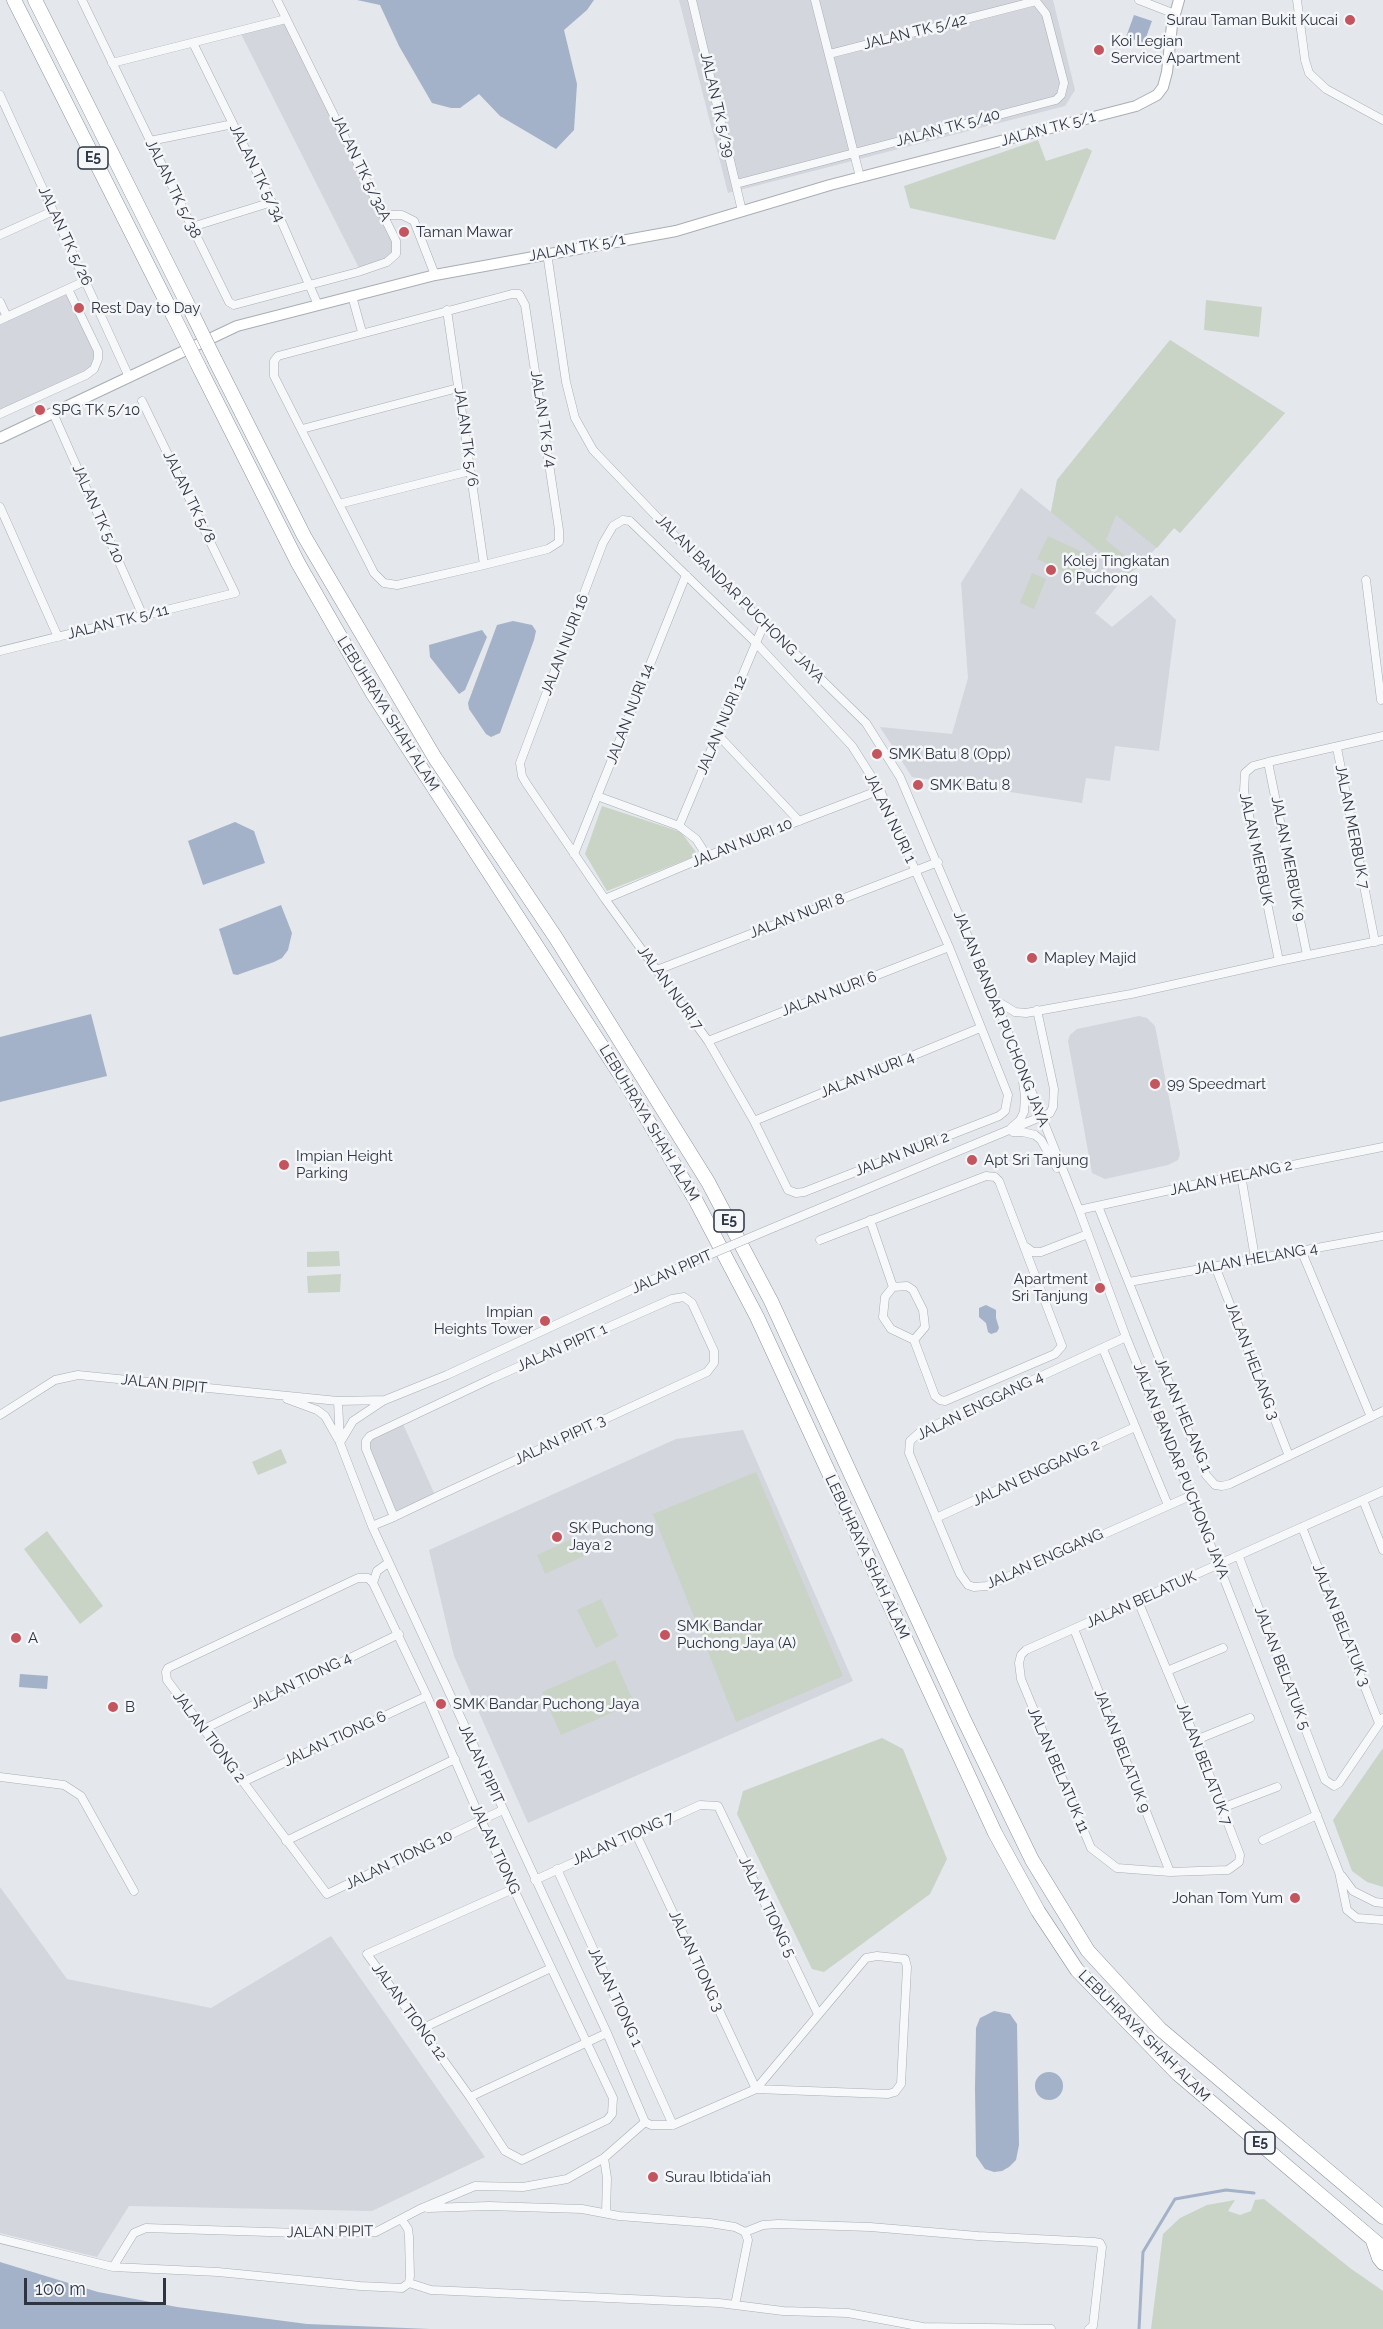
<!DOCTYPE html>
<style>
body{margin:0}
#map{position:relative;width:1383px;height:2329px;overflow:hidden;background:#e4e7eb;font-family:Raleway,sans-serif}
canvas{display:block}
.scale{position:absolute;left:24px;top:2278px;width:142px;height:27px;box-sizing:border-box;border:3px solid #2d3442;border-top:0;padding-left:8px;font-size:18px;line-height:21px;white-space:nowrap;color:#2d3442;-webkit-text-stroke:4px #f4f6f8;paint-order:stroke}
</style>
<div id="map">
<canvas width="1383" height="2329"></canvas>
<div class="scale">100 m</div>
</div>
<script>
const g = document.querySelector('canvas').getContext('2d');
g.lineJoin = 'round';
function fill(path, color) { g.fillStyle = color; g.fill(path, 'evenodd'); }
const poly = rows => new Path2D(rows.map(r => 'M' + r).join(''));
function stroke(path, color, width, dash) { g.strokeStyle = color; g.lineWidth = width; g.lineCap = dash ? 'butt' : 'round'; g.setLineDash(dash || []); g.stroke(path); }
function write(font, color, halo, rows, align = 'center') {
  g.font = font + ' Raleway,sans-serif'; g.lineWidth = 5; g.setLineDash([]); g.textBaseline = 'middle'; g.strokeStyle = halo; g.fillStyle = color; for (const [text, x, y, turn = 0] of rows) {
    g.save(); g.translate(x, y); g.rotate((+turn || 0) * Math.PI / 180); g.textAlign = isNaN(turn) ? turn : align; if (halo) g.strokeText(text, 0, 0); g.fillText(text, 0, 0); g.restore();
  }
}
fill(poly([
 [679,0,1053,0,1075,90,1065,106,728,193],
 [284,23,392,241,392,253,385,260,359,268,241,34],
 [66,293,95,352,91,367,84,373,0,409,0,325],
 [1170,340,1285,413,1180,533,1174,528,1139,567,1127,574,1095,613,1112,627,1151,595,1176,620,1159,751,1115,746,1110,781,1086,778,1082,803,912,777,880,727,952,734,968,678,961,583,1021,488,1051,512,1057,480],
 [1139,1016,1147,1018,1155,1026,1180,1154,1178,1160,1168,1165,1105,1179,1092,1173,1068,1041,1070,1035,1077,1029],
 [403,1424,435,1495,396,1511,368,1443,371,1440],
 [743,1430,853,1681,528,1823,454,1656,429,1550,676,1439],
 [0,1887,67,1979,211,2008,331,1936,485,2157,372,2211,129,2206,97,2257,0,2233]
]), '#d3d6dd');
fill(poly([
 [1038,140,1046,161,1087,148,1092,151,1055,240,910,208,904,186],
 [1206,300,1262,307,1259,337,1204,330],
 [1170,340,1285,413,1180,533,1174,528,1157,548,1116,515,1106,540,1139,567,1127,574,1051,512,1057,480],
 [1048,536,1089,555,1077,578,1037,559],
 [1032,573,1046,579,1034,609,1020,603],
 [602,806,681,832,698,855,607,891,585,854],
 [339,1251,340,1266,307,1267,307,1252],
 [341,1274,340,1292,308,1293,307,1276],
 [281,1449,287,1463,258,1475,252,1462],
 [756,1472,843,1676,736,1722,653,1514],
 [47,1531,103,1606,80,1624,24,1549],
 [576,1537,584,1556,545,1574,537,1555],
 [601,1599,618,1636,596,1648,577,1610],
 [615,1660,634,1703,561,1735,542,1692],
 [882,1738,903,1749,947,1859,930,1894,824,1972,812,1969,737,1814,743,1791],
 [1383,1748,1383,1887,1367,1882,1352,1871,1333,1820],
 [1264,2199,1350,2268,1383,2291,1383,2329,1151,2329,1163,2234,1180,2218,1207,2205,1235,2200,1228,2211,1240,2215,1251,2211,1255,2200]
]), '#c9d4c6');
fill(poly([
 [357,0,594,0,587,10,564,30,577,84,574,130,556,149,500,116,479,94,460,108,451,108,432,103,399,46,380,5],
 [1134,15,1152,21,1144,43,1126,37],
 [513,621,532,625,536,631,534,640,500,733,491,737,486,734,469,709,468,703,497,625],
 [482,630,487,637,465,690,459,694,430,657,429,645],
 [235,822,254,831,265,863,203,885,188,841],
 [281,905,292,933,288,950,282,958,274,962,237,975,233,974,219,929],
 [91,1014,107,1076,0,1102,0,1037],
 [986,1305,996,1310,996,1318,999,1328,997,1332,991,1334,988,1332,986,1323,979,1317,979,1308],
 [20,1674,48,1676,47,1689,19,1687],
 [994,2011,1010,2014,1017,2024,1019,2145,1016,2160,1009,2167,1002,2171,994,2172,985,2169,976,2156,975,2088,976,2028,980,2018],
 '1035 2086a14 14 0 1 1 28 0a14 14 0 1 1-28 0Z',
 [0,2262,98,2292,177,2307,307,2324,430,2329,0,2329]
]), '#a3b2c8');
stroke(poly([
 [1139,2329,1143,2252,1175,2199,1226,2190,1254,2193]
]), '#a3b2c8', 3);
const street = poly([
 [82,0,192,227,229,302,234,305,358,272,387,262,396,254,396,241,277,0],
 [692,0,742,211],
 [815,0,860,177],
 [1139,0,1175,14],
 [1297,0,1305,60,1309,73,1326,89,1383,120],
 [193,43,283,225,318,305],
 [829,54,1036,1],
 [112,63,286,19],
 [0,95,129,377],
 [150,141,233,124],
 [736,184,1056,100,1061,95,1064,83,1046,14,1035,0],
 [384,215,402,215,414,221,435,275],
 [192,227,272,202],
 [0,235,53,211],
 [547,253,566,382,575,418,593,450,677,538,866,723,900,777,995,1000,1079,1210,1126,1337,1219,1566,1339,1872,1347,1910,1357,1918,1383,1920],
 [512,294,519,294,525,305,559,530,559,542,548,549,484,565,397,585,384,583,374,573,274,376,274,361,278,356,512,294],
 [352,296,362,332],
 [0,302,7,317],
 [447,310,484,565],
 [0,320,85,281],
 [53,413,143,616],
 [0,414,86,375,94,369,98,359,98,351,68,289],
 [302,429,458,388],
 [339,504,470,471],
 [0,507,58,637],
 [623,520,630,521,756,643,852,746,880,790,949,947,1008,1095,1005,1111,999,1116,804,1192,796,1193,788,1190,754,1121,708,1041,605,899,526,783,522,776,520,763,603,543,613,526,623,520],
 [1366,580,1381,700],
 [0,651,235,593,142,401],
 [718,735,799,821],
 [1337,748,1375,942],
 [1268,762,1307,955],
 [597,796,679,826,696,839,707,856],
 [679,826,764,624],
 [574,854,686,575],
 [605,899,707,856,880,790],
 [1279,961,1383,940],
 [657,970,938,862],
 [997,1001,1015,1012,1026,1013,1131,994,1279,961,1244,791,1245,773,1253,766,1268,762,1383,736],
 [708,1041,949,947],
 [754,1121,980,1028],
 [1011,1128,1020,1120,1024,1112,1025,1096,1023,1082],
 [1013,1132,1023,1132,1035,1135,1041,1140,1057,1168],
 [1241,1175,1255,1258],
 [1098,1206,1206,1475,1215,1485,1222,1486,1230,1484,1383,1411],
 [1079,1210,1202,1183,1383,1147],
 [870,1220,893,1287],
 [775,1227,1050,1113,1053,1107,1054,1089,1037,1010],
 [820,1240,986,1176,995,1177,999,1181,1062,1346,1055,1354,945,1401,940,1400,935,1396,914,1340,891,1329,883,1317,885,1297,893,1287,907,1286,913,1290,923,1310,925,1327,914,1340],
 [1026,1247,1033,1252,1041,1252,1088,1234],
 [1301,1250,1371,1417],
 [1215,1266,1289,1456],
 [1129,1282,1383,1236],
 [1126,1337,920,1432,910,1441,909,1453,960,1574,968,1585,974,1587,987,1586,1190,1496],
 [1103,1349,1168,1505],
 [287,1399,317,1410,325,1416,338,1439],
 [0,1415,55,1380,78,1375,338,1401,385,1400,447,1375,685,1265],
 [341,1441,353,1421,383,1401],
 [1363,1500,1383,1550],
 [936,1518,1135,1427],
 [372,1526,394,1517,438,1496,707,1372,714,1363,714,1351,692,1303,684,1297,672,1299,493,1378,370,1436,366,1441,366,1449,394,1517],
 [1302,1527,1379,1723],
 [1239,1557,1325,1780,1334,1786,1339,1783,1383,1718],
 [373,1583,377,1571,388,1563],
 [1138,1601,1196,1740,1240,1855,1239,1862,1228,1870,1170,1872,1117,1868,1091,1848,1021,1679,1019,1663,1021,1655,1026,1650,1383,1491],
 [1074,1629,1170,1872],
 [1167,1671,1223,1648],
 [204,1729,399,1634],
 [1196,1740,1250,1718],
 [0,1777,64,1785,81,1796,134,1891],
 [243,1782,427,1696],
 [1222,1808,1277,1787],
 [503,1810,481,1820,327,1894,167,1680,166,1672,168,1668,358,1578,368,1578,373,1583,427,1696,481,1820,613,2098,612,2114,607,2120,522,2160,505,2151,470,2097,367,1954,513,1889],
 [636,1834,756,2089],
 [1263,1840,1317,1815],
 [286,1841,455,1759],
 [557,1869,673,2125],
 [1342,1876,1353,1891,1375,1902,1383,1903],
 [535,1880,700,1805,718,1806,818,2014],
 [421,2029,551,1968],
 [470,2097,607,2033],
 [645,2122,651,2125,673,2125,756,2089,866,1958,877,1956,905,1959,907,1967,901,2084,895,2092,888,2094,756,2089],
 [604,2158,607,2178,606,2213],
 [428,2208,489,2206,582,2209,619,2216,710,2223,735,2227,745,2232,748,2240,735,2305],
 [745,2232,763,2225,778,2224,870,2227,978,2236,1094,2242,1100,2243,1102,2247,1093,2326,1089,2329],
 [0,2239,113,2267,218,2272,360,2286,402,2288,409,2283,410,2276,409,2237,408,2229,402,2220],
 [113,2267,134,2233,146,2228,299,2233,376,2232,420,2209,475,2186,523,2187,567,2179,604,2158,645,2122,607,2033,372,1526,340,1443,338,1401],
 [409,2283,431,2290,719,2303,783,2311,848,2313,923,2327,1051,2329]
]);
const secondary = poly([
 [0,438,237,326,435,275,676,231,830,185,1136,106,1157,95,1163,87,1167,72,1172,25,1179,0]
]);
const highway = poly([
 [14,0,173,315],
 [35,0,190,309],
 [215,360,304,536,435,758,556,938,708,1182,771,1301,965,1722,1032,1860,1088,1951,1160,2029,1383,2217],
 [199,367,298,563,373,694,625,1082,696,1201,757,1317,995,1833,1038,1911,1077,1970,1178,2074,1383,2248],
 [1373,2241,1379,2258,1383,2263]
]);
stroke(street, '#a9aeb5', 9);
stroke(secondary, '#a9aeb5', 12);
stroke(highway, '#8d93a0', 15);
stroke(street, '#f7f8f9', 8);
stroke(secondary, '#fff', 10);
stroke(highway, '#fff', 14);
const streetBridge = poly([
 [685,1265,775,1227]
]);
const highwayBridge = poly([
 [190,309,215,360],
 [173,315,199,367]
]);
stroke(streetBridge, '#a9aeb5', 9, []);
stroke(highwayBridge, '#8d93a0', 15, []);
stroke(streetBridge, '#f7f8f9', 8);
stroke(highwayBridge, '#fff', 14);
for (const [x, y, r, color] of [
 [1350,20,6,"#c4555f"],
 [1099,50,6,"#c4555f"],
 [404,232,6,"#c4555f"],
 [79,308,6,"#c4555f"],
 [40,410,6,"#c4555f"],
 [1051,570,6,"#c4555f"],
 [877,754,6,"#c4555f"],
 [918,785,6,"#c4555f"],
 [1032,958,6,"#c4555f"],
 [1155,1084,6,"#c4555f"],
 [972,1160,6,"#c4555f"],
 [284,1165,6,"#c4555f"],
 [1100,1288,6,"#c4555f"],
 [545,1321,6,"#c4555f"],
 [557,1537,6,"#c4555f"],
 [665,1635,6,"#c4555f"],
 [16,1638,6,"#c4555f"],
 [441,1704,6,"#c4555f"],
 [113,1707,6,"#c4555f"],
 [1295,1898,6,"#c4555f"],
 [653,2177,6,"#c4555f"]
]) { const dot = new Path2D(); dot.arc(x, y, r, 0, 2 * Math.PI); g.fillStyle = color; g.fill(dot); stroke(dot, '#f4f6f8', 2); }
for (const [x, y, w] of [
 [93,158,30],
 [729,1221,30],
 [1260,2143,30]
]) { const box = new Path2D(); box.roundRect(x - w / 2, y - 11, w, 22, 4.5); g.fillStyle = '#f4f6f8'; g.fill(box); stroke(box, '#2d3442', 1.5); }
write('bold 14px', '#2d3442', null, [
 ["E5",93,158],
 ["E5",729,1221],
 ["E5",1260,2143]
]);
write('15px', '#2d3442', '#f4f6f8', [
 ["Surau Taman Bukit Kucai",1338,20,"right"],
 ["Koi Legian",1111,41],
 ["Service Apartment",1111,58],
 ["Taman Mawar",416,232],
 ["Rest Day to Day",91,308],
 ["SPG TK 5/10",52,410],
 ["Kolej Tingkatan",1063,561],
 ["6 Puchong",1063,578],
 ["SMK Batu 8 (Opp)",889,754],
 ["SMK Batu 8",930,785],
 ["Mapley Majid",1044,958],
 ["99 Speedmart",1167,1084],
 ["Impian Height",296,1156],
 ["Parking",296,1173],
 ["Apt Sri Tanjung",984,1160],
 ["Apartment",1088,1279,"right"],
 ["Sri Tanjung",1088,1296,"right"],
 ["Impian",533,1312,"right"],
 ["Heights Tower",533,1329,"right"],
 ["SK Puchong",569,1528],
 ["Jaya 2",569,1545],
 ["SMK Bandar",677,1626],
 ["Puchong Jaya (A)",677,1643],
 ["A",28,1638],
 ["SMK Bandar Puchong Jaya",453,1704],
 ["B",125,1707],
 ["Johan Tom Yum",1283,1898,"right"],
 ["Surau Ibtida'iah",665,2177]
], 'left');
write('15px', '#2d3442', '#f4f6f8', [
 ["JALAN TK 5/42",915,32,-14],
 ["JALAN TK 5/39",717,105,77],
 ["JALAN TK 5/40",948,128,-15],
 ["JALAN TK 5/1",1048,129,-15],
 ["JALAN TK 5/32A",361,168,64],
 ["JALAN TK 5/34",257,173,64],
 ["JALAN TK 5/38",173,189,64],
 ["JALAN TK 5/26",65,236,65],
 ["JALAN TK 5/1",577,248,-10],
 ["JALAN TK 5/4",543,419,81],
 ["JALAN TK 5/6",466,437,82],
 ["JALAN TK 5/8",189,497,64],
 ["JALAN TK 5/10",98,514,66],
 ["JALAN BANDAR PUCHONG JAYA",740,599,45],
 ["JALAN TK 5/11",118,622,-14],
 ["JALAN NURI 16",565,645,-69],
 ["LEBUHRAYA SHAH ALAM",388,714,58],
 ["JALAN NURI 14",630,714,-69],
 ["JALAN NURI 12",722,725,-67],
 ["JALAN NURI 1",890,818,64],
 ["JALAN MERBUK 7",1352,827,79],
 ["JALAN NURI 10",742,843,-22],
 ["JALAN MERBUK",1256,849,78],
 ["JALAN MERBUK 9",1288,859,79],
 ["JALAN NURI 8",797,916,-21],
 ["JALAN NURI 7",670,988,54],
 ["JALAN NURI 6",829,994,-21],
 ["JALAN BANDAR PUCHONG JAYA",1001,1019,68],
 ["JALAN NURI 4",867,1075,-22],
 ["LEBUHRAYA SHAH ALAM",649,1123,59],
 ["JALAN NURI 2",902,1154,-21],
 ["JALAN HELANG 2",1231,1178,-12],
 ["JALAN HELANG 4",1256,1259,-10],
 ["JALAN PIPIT",672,1272,-24],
 ["JALAN PIPIT 1",562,1348,-24],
 ["JALAN HELANG 3",1252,1361,69],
 ["JALAN PIPIT",164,1384,6],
 ["JALAN ENGGANG 4",980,1406,-26],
 ["JALAN HELANG 1",1183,1415,67],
 ["JALAN PIPIT 3",560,1440,-25],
 ["JALAN BANDAR PUCHONG JAYA",1181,1471,68],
 ["JALAN ENGGANG 2",1036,1473,-25],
 ["LEBUHRAYA SHAH ALAM",867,1557,65],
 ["JALAN ENGGANG",1045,1559,-24],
 ["JALAN BELATUK",1141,1600,-24],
 ["JALAN BELATUK 3",1341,1625,68],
 ["JALAN BELATUK 5",1282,1668,69],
 ["JALAN TIONG 4",301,1681,-26],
 ["JALAN TIONG 2",209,1737,53],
 ["JALAN TIONG 6",335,1739,-25],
 ["JALAN BELATUK 9",1122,1751,69],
 ["JALAN PIPIT",481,1764,65],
 ["JALAN BELATUK 7",1204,1764,69],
 ["JALAN BELATUK 11",1058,1770,67],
 ["JALAN TIONG 7",623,1839,-24],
 ["JALAN TIONG",495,1849,65],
 ["JALAN TIONG 10",399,1860,-26],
 ["JALAN TIONG 5",767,1907,64],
 ["JALAN TIONG 3",696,1961,65],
 ["JALAN TIONG 1",615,1997,65],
 ["JALAN TIONG 12",409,2012,54],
 ["LEBUHRAYA SHAH ALAM",1144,2036,45],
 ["JALAN PIPIT",330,2232,-1]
]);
</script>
